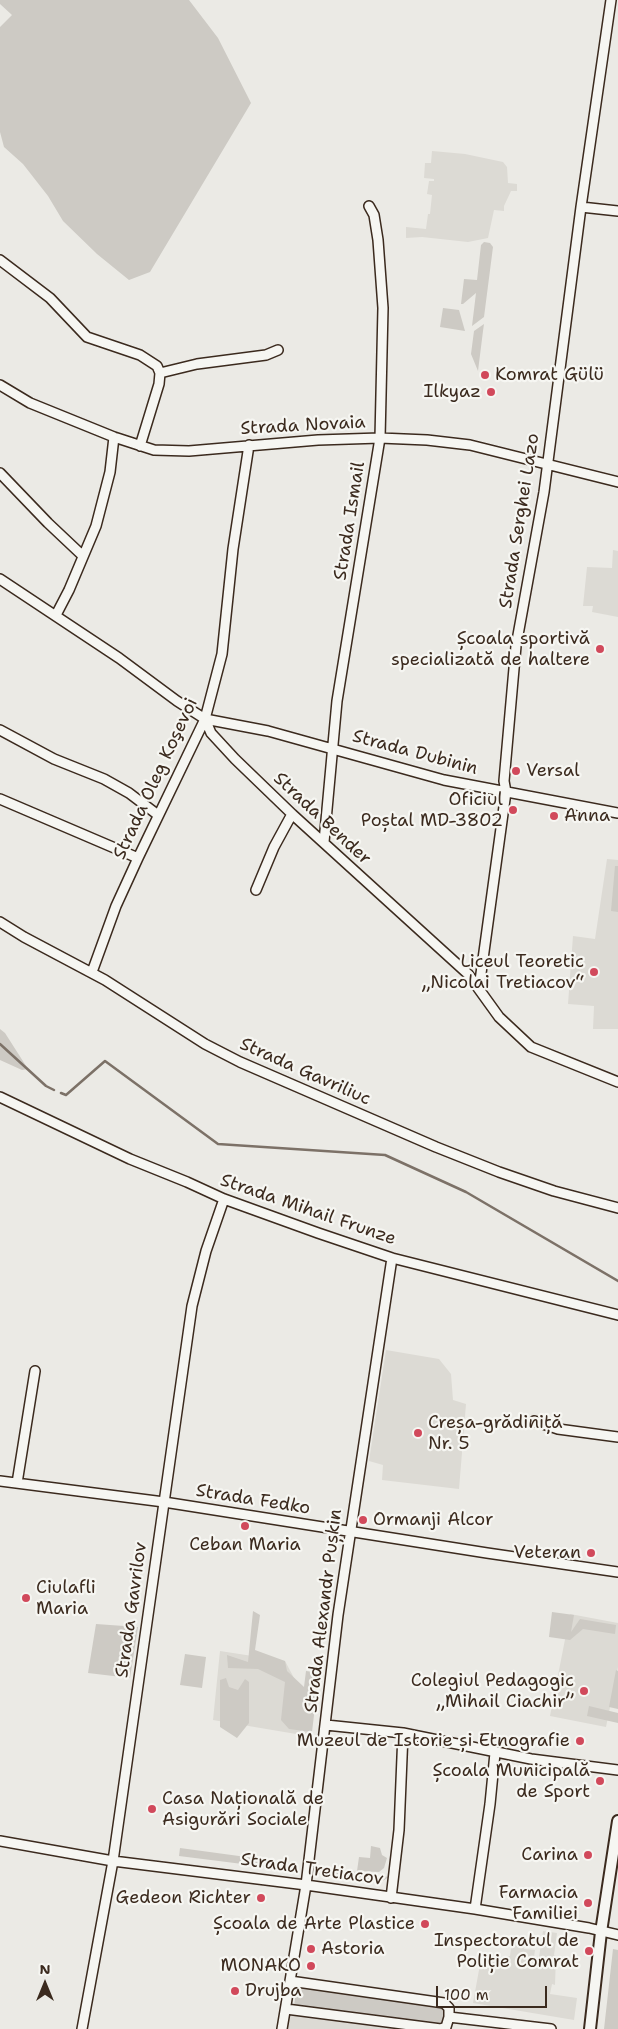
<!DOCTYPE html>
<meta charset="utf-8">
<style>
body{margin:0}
#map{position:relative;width:618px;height:2029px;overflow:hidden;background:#ebeae5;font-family:"Shantell Sans",sans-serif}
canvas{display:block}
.north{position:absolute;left:20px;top:1959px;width:50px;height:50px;-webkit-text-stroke:4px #f6f6f2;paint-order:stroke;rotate:0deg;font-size:14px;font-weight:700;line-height:20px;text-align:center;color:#3b2a1e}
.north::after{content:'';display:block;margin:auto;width:18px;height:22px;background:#3b2a1e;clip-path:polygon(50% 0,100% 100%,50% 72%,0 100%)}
.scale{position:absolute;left:436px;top:1986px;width:111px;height:22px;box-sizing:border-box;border:2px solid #3b2a1e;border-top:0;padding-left:6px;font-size:15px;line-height:18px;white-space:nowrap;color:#3b2a1e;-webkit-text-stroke:4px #f6f6f2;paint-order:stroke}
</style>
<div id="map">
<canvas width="618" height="2029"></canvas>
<div class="north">N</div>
<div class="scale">100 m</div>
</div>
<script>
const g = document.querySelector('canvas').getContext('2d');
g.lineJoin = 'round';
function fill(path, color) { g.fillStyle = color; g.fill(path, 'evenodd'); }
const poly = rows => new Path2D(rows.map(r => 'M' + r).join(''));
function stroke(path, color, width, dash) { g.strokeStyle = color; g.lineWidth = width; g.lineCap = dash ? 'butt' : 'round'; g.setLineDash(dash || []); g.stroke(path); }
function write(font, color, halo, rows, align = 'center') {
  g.font = font + ' "Shantell Sans",sans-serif'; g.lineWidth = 4.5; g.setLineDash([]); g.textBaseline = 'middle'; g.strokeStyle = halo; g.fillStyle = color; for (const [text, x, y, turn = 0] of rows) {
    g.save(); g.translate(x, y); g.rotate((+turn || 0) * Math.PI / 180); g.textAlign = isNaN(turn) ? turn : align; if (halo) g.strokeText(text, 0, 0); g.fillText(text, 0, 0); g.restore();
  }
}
fill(poly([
 [432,151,465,154,503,162,507,167,508,183,517,184,517,191,511,191,504,206,504,211,494,210,488,238,468,242,422,237,406,238,406,227,426,229,428,214,430,214,432,195,427,194,429,181,434,181,434,179,424,178,425,163,431,163],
 [613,550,618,551,618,617,592,612,593,606,583,606,587,567,612,568],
 [607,859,618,860,618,1029,593,1029,594,1006,568,1004,573,936,595,939],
 [386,1350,439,1359,451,1374,453,1400,466,1404,459,1489,382,1480,383,1465,369,1461],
 [570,1614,618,1623,618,1667,606,1727,550,1716],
 [220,1651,285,1661,301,1691,312,1693,308,1736,213,1720],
 [543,1931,557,1933,554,1955,556,1956,555,1985,552,1984,550,1994,577,1998,574,2020,473,2003,481,1959,491,1961,492,1957,506,1960,507,1956,510,1956,512,1941,525,1943,524,1949,535,1950,534,1957,539,1957],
 [287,2010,423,2029,284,2029]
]), '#dcdad4');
fill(poly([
 [0,0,189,0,218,38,251,103,150,272,129,280,97,254,63,221,48,196,23,164,4,147,0,132,0,27,12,15,0,4],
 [484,242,490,243,493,247,484,317,472,326,476,293,463,304,461,304,464,279,477,280,481,245],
 [443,308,459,310,465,331,440,327],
 [484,324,483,331,478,371,471,354,474,331],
 [615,866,618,866,618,912,611,911],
 [0,1029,5,1033,28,1069,22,1070,0,1060],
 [253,1611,260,1615,255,1650,285,1661,287,1671,304,1687,306,1671,319,1673,312,1732,289,1729,281,1720,285,1682,258,1669,228,1668,227,1655,248,1662],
 [552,1612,574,1615,571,1632,580,1619,616,1625,615,1634,583,1629,570,1640,549,1637],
 [96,1624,138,1627,130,1678,88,1673],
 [185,1654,206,1657,202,1688,180,1685],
 [616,1670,618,1671,618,1709,609,1707],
 [226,1678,229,1687,238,1690,245,1679,249,1682,249,1723,237,1738,220,1727,220,1680],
 [589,1706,618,1713,618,1723,587,1716],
 [371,1846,380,1848,382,1855,387,1858,384,1868,379,1872,357,1871,359,1857,370,1858],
 [180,1848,298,1864,298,1871,179,1856],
 [315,1866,343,1870,389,1877,379,1883,318,1874],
 [613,1949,618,1950,618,2029,604,2029],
 [297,1984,445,2004,443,2027,294,2006]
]), '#cdcac4');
stroke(poly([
 [0,1044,46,1086,54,1090],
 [61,1093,66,1095,105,1061,218,1144,385,1155,466,1192,618,1281]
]), '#7c7167', 2.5);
const minor = poly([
 [581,207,618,211],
 [0,260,50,298,87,337,140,355,157,366,160,373,159,384,140,446],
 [160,373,197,364,266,355,278,350],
 [0,385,30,403,114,437,154,450,189,451,318,440,380,438,427,440,470,445,618,482],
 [0,473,48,523,83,556],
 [0,579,119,658,177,701,205,719,211,733,235,759,292,814,468,974,499,1017,531,1047,618,1082],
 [56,615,69,590,96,526,110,472,114,437],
 [205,719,268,731,444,780,618,813],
 [0,730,54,759,104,779,129,793,158,815],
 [0,799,138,858],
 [324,842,337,701,380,438,383,308,378,240,374,215,369,206],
 [256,890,274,847,292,814],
 [0,922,24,937,105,980,205,1044,240,1062,436,1147,499,1172,554,1191,618,1208],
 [92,972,116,906,138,858,205,719,222,654,233,549,249,445],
 [479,988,506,792,504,781,516,646,544,492,581,207,611,0],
 [0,1097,130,1159,187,1182,224,1199,318,1233,392,1258,618,1315],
 [534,1421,558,1429,618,1437],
 [0,1481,164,1502,487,1553,618,1572],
 [17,1483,35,1371],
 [326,1725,403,1733,531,1759,618,1770],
 [0,1841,113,1861,306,1885,475,1909,589,1928,618,1935],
 [391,1898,399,1830,403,1733],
 [475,1909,490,1804,495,1753],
 [286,2009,441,2029,446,2027,449,2017,449,2008,444,2003,290,1981],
 [449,2017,551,2029],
 [82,2029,113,1861,192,1306,206,1251,224,1199],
 [282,2029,306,1885,338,1615,392,1258]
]);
const major = poly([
 [590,2029,601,1932,618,1821]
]);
stroke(minor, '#3b2a1e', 12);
stroke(major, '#3b2a1e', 14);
stroke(minor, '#f6f6f2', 9);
stroke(major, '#f6f6f2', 10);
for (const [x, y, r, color] of [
 [485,375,5,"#d1495b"],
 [491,392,5,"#d1495b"],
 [600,649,5,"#d1495b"],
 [516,771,5,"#d1495b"],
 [513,810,5,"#d1495b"],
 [554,816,5,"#d1495b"],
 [594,972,5,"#d1495b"],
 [418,1433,5,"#d1495b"],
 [363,1520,5,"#d1495b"],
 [245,1526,5,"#d1495b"],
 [591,1553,5,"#d1495b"],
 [26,1598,5,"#d1495b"],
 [584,1691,5,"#d1495b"],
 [580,1741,5,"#d1495b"],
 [600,1781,5,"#d1495b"],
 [152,1809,5,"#d1495b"],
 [588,1855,5,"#d1495b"],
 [261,1898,5,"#d1495b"],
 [588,1903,5,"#d1495b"],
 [425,1924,5,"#d1495b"],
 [311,1949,5,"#d1495b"],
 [589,1951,5,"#d1495b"],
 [311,1966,5,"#d1495b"],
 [235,1991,5,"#d1495b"]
]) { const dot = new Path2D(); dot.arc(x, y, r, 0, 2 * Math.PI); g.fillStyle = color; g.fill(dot); stroke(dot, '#f6f6f2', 2); }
write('18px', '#3b2a1e', '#f6f6f2', [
 ["Komrat Gülü",495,375,"left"],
 ["Ilkyaz",481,392],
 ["Școala sportivă",590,639],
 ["specializată de haltere",590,660],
 ["Versal",526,771,"left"],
 ["Oficiul",503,800],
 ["Poștal MD-3802",503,821],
 ["Anna",564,816,"left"],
 ["Liceul Teoretic",584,962],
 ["„Nicolai Tretiacov“",584,983],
 ["Creșa-grădiniță",428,1423,"left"],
 ["Nr. 5",428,1444,"left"],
 ["Ormanji Alcor",373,1520,"left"],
 ["Ceban Maria",245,1545,"center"],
 ["Veteran",581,1553],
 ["Ciulafli",36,1588,"left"],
 ["Maria",36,1609,"left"],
 ["Colegiul Pedagogic",574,1681],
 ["„Mihail Ciachir”",574,1702],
 ["Muzeul de Istorie și Etnografie",570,1741],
 ["Școala Municipală",590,1771],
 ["de Sport",590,1792],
 ["Casa Națională de",162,1799,"left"],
 ["Asigurări Sociale",162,1820,"left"],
 ["Carina",578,1855],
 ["Farmacia",578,1893],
 ["Familiei",578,1914],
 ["Gedeon Richter",251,1898],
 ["Școala de Arte Plastice",415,1924],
 ["Inspectoratul de",579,1941],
 ["Poliție Comrat",579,1962],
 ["Astoria",321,1949,"left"],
 ["MONAKO",301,1966],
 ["Drujba",245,1991,"left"]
], 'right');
write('18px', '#3b2a1e', '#f6f6f2', [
 ["Strada Novaia",303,426,-3],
 ["Strada Ismail",350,521,-81],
 ["Strada Serghei Lazo",520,521,-81],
 ["Strada Dubinin",415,753,15],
 ["Strada Oleg Koşevoi",156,779,-65],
 ["Strada Bender",322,819,43],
 ["Strada Gavriliuc",305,1072,24],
 ["Strada Mihail Frunze",308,1210,19],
 ["Strada Fedko",253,1500,9],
 ["Strada Gavrilov",132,1610,-82],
 ["Strada Alexandr Pușkin",324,1611,-83],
 ["Strada Tretiacov",312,1870,8]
]);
</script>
